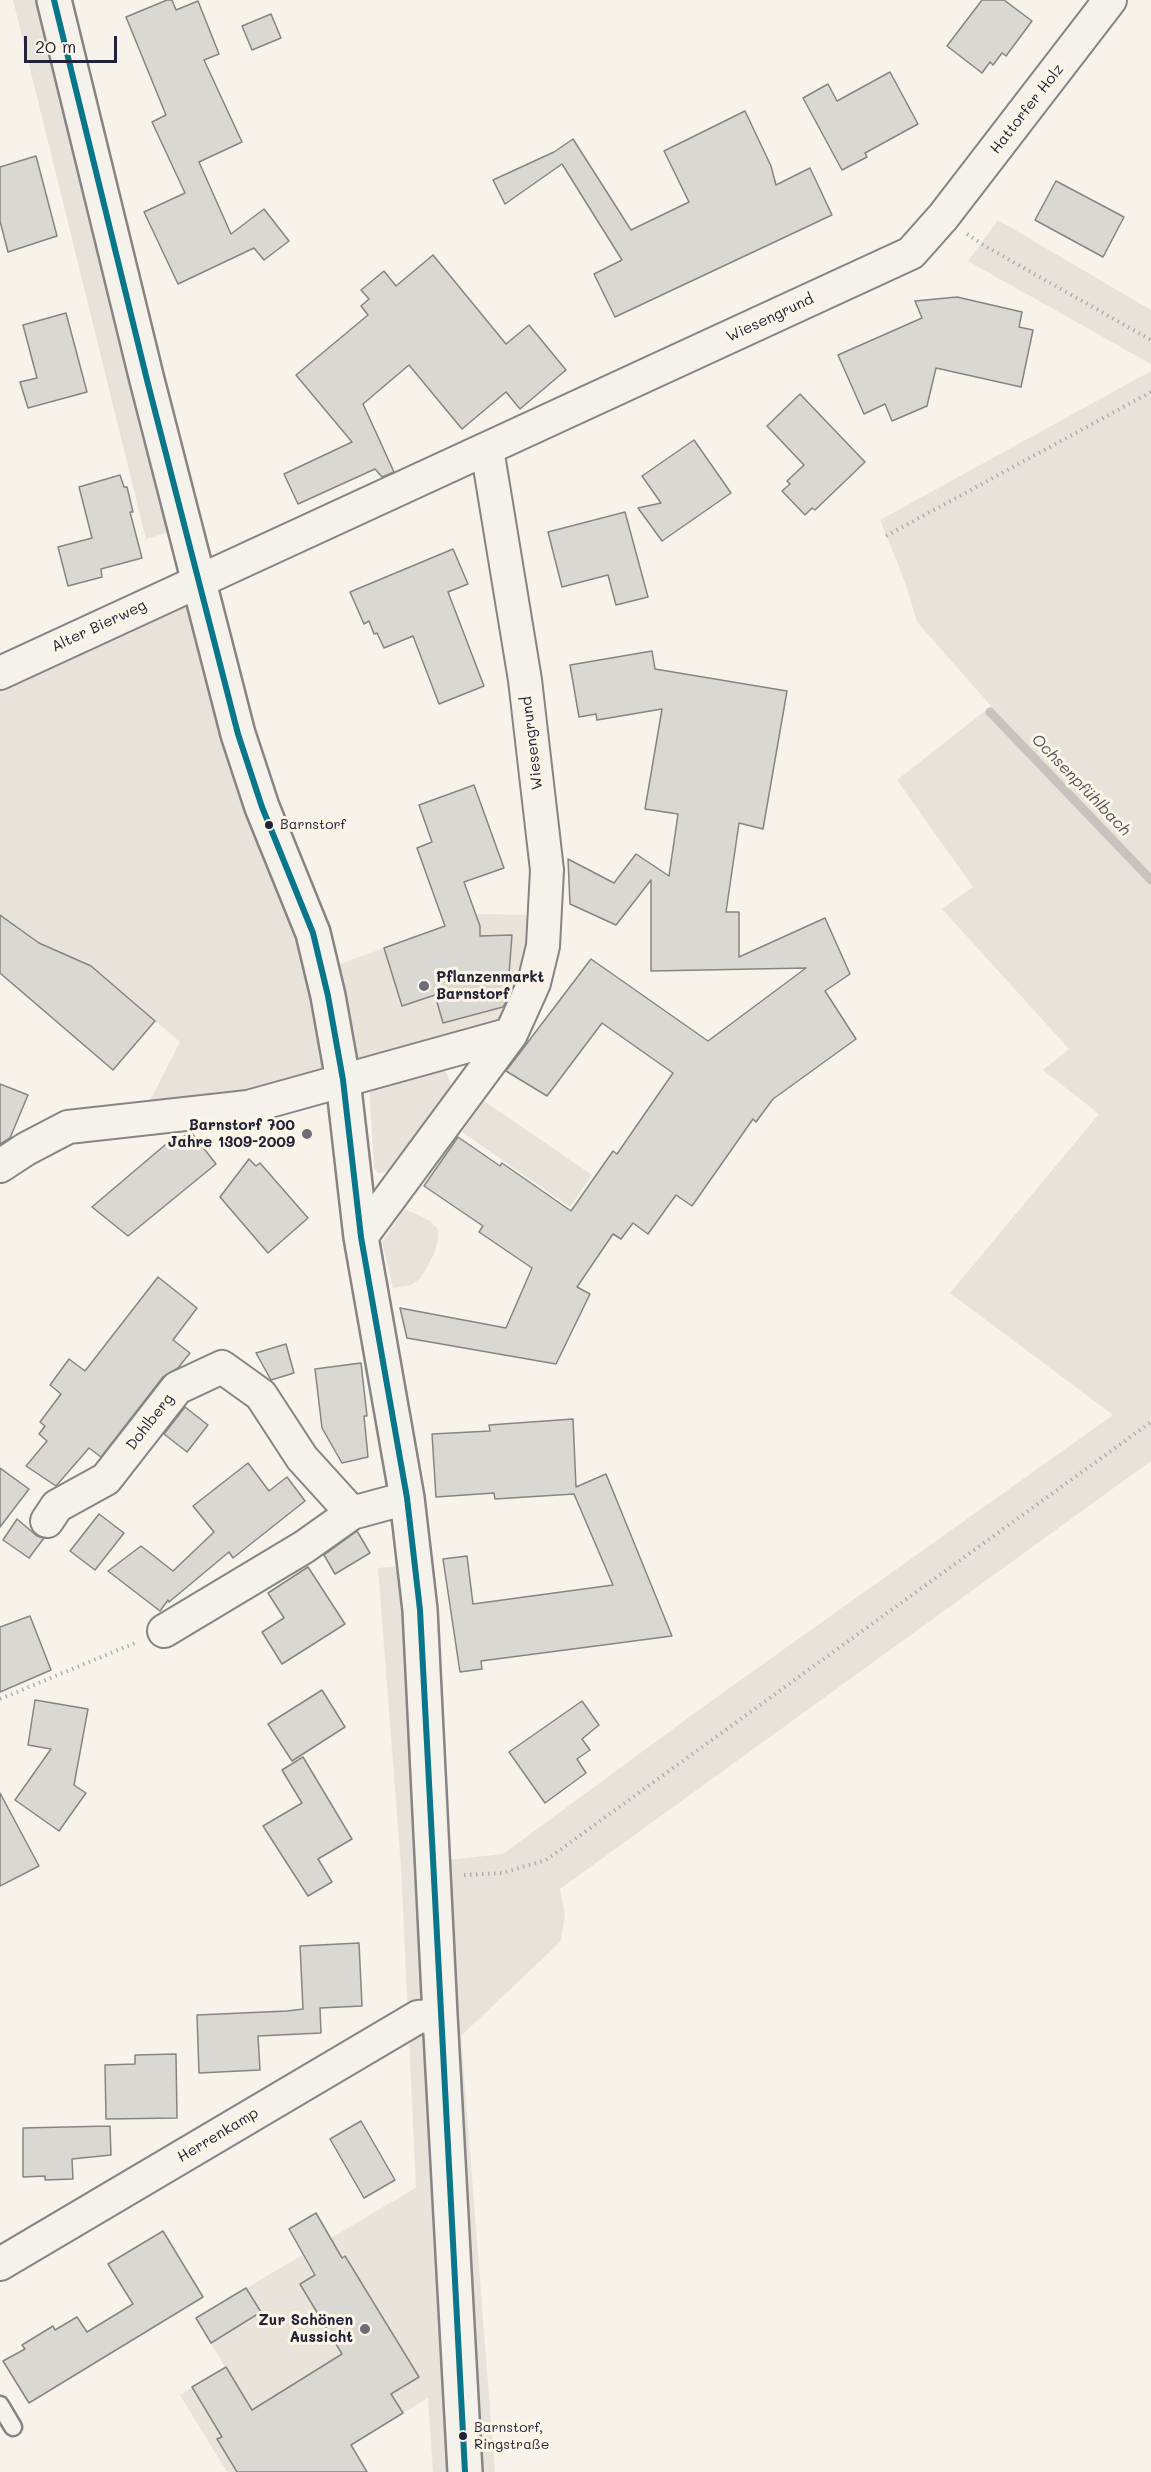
<!DOCTYPE html>
<meta charset="utf-8">
<style>
body{margin:0}
#map{position:relative;width:1151px;height:2472px;overflow:hidden;background:#f7f3ea;font-family:Mali,sans-serif}
canvas{display:block}
.scale{position:absolute;left:24px;top:36px;width:93px;height:27px;box-sizing:border-box;border:3px solid #22223b;border-top:0;padding-left:8px;font-size:18px;line-height:21px;white-space:nowrap;color:#22223b;-webkit-text-stroke:4px #fcf5e5;paint-order:stroke}
</style>
<div id="map">
<canvas width="1151" height="2472"></canvas>
<div class="scale">20 m</div>
</div>
<script>
const g = document.querySelector('canvas').getContext('2d');
g.lineJoin = 'round';
function fill(path, color) { g.fillStyle = color; g.fill(path, 'evenodd'); }
const poly = rows => new Path2D(rows.map(r => 'M' + r).join(''));
function stroke(path, color, width, dash) { g.strokeStyle = color; g.lineWidth = width; g.lineCap = dash ? 'butt' : 'round'; g.setLineDash(dash || []); g.stroke(path); }
function write(font, color, halo, rows, align = 'center') {
  g.font = font + ' Mali,sans-serif'; g.lineWidth = 6; g.setLineDash([]); g.textBaseline = 'middle'; g.strokeStyle = halo; g.fillStyle = color; for (const [text, x, y, turn = 0] of rows) {
    g.save(); g.translate(x, y); g.rotate((+turn || 0) * Math.PI / 180); g.textAlign = isNaN(turn) ? turn : align; if (halo) g.strokeText(text, 0, 0); g.fillText(text, 0, 0); g.restore();
  }
}
fill(poly([
 [477,914,539,915,506,1032,346,1077,324,970],
 [439,2174,456,2381,306,2472,227,2472,180,2395,225,2367,196,2318]
]), '#e9e3d9');
fill(poly([
 [13,0,39,0,169,532,146,539],
 [998,220,1151,310,1151,364,968,261],
 [1151,371,1151,1461,560,1889,565,1914,561,1941,461,2036,495,2472,433,2472,428,2397,456,2381,438,2174,416,2188,401,1867,378,1568,399,1566,409,1714,448,1860,503,1854,707,1704,1113,1415,950,1293,1099,1114,1043,1070,1069,1049,942,909,973,887,897,780,991,706,917,622,905,582,880,520],
 [196,592,337,1076,142,1116,180,1042,91,966,39,943,0,915,0,681],
 [437,1065,447,1074,452,1086,449,1096,393,1171,378,1173,374,1168,369,1085],
 [484,1101,592,1175,570,1207,462,1132],
 [405,1209,430,1221,438,1229,438,1240,434,1254,421,1278,411,1285,393,1288,382,1242]
]), '#e8e3da');
stroke(poly([
 [990,712,1151,880]
]), '#c7c2be', 9);
const building = poly([
 [167,0,172,0,176,10,198,1,219,54,204,60,242,142,199,162,231,234,264,209,289,241,264,260,254,248,178,284,144,212,185,193,152,122,166,115,126,17,167,0],
 [982,0,1004,0,1032,21,1006,56,1002,53,993,65,990,62,982,73,947,46,982,0],
 [271,14,281,38,252,50,242,26,271,14],
 [890,72,918,124,865,153,867,157,842,170,803,98,828,84,837,101,890,72],
 [745,111,771,166,776,185,810,168,832,215,615,317,594,274,622,260,562,164,505,204,493,180,554,152,573,139,631,230,689,202,664,151,745,111],
 [36,156,57,236,8,252,0,221,0,167,36,156],
 [1056,181,1124,217,1103,257,1035,220,1056,181],
 [433,255,506,344,529,325,566,370,520,409,506,392,462,429,409,365,363,404,394,472,382,477,375,469,298,504,284,474,352,442,296,375,368,315,361,306,369,299,361,290,384,271,396,286,433,255],
 [957,297,1022,312,1019,327,1033,330,1021,387,936,368,927,406,892,421,885,404,864,414,838,355,922,318,915,301,957,297],
 [66,313,87,392,28,408,20,382,37,378,23,325,66,313],
 [800,394,865,462,815,510,812,508,805,515,782,491,790,484,787,481,804,465,767,426,800,394],
 [694,440,731,493,662,541,638,508,661,503,642,476,694,440],
 [120,475,124,487,127,487,133,512,130,512,142,558,101,569,102,577,68,586,58,547,92,538,79,487,120,475],
 [625,512,648,597,616,605,608,575,562,587,548,532,625,512],
 [453,549,468,584,448,592,484,686,439,704,413,636,384,648,377,633,374,634,369,621,364,624,350,592,453,549],
 [652,651,655,669,787,691,763,829,739,823,726,912,739,912,739,957,825,918,850,974,825,991,856,1039,773,1099,756,1122,753,1119,692,1206,676,1195,648,1234,633,1223,621,1239,613,1234,577,1287,590,1294,556,1364,407,1338,400,1308,506,1328,532,1268,479,1232,483,1226,424,1186,458,1137,500,1166,502,1163,571,1211,613,1151,617,1154,673,1073,602,1023,547,1096,506,1071,591,959,708,1041,806,968,651,971,651,880,616,925,570,904,568,859,614,883,636,854,669,876,678,814,645,809,662,709,597,720,596,714,579,717,570,665,652,651],
 [474,785,504,868,464,882,480,926,480,936,512,935,507,1000,503,1007,443,1023,435,995,402,1006,384,948,445,926,417,848,432,842,419,805,474,785],
 [0,915,39,943,91,966,155,1021,113,1070,0,973,0,915],
 [0,1084,28,1095,10,1138,0,1144,0,1084],
 [191,1132,216,1164,128,1236,92,1207,172,1139,175,1142,191,1132],
 [249,1159,256,1166,260,1163,308,1218,268,1253,220,1197,249,1159],
 [158,1277,197,1308,173,1340,190,1353,178,1368,163,1377,101,1457,89,1448,56,1486,26,1466,47,1441,39,1434,45,1426,40,1422,61,1394,50,1385,69,1359,85,1371,158,1277],
 [286,1344,294,1373,271,1380,256,1353,286,1344],
 [361,1363,367,1416,364,1416,368,1457,342,1463,322,1428,315,1369,361,1363],
 [185,1407,208,1425,187,1452,164,1434,185,1407],
 [573,1419,576,1487,606,1474,672,1636,481,1661,482,1669,460,1672,443,1559,467,1556,473,1604,613,1585,574,1494,495,1499,494,1493,436,1497,432,1434,490,1431,489,1425,573,1419],
 [248,1463,269,1491,287,1477,305,1501,233,1558,229,1552,169,1602,168,1600,160,1611,108,1571,141,1546,173,1571,214,1532,193,1506,248,1463],
 [0,1468,29,1489,0,1527,0,1468],
 [99,1514,124,1533,95,1570,70,1551,99,1514],
 [17,1519,37,1536,44,1538,29,1558,3,1540,17,1519],
 [357,1531,370,1553,335,1574,324,1555,357,1531],
 [308,1567,345,1624,282,1664,262,1632,284,1618,268,1593,308,1567],
 [30,1616,51,1670,0,1692,0,1627,30,1616],
 [322,1690,345,1727,292,1761,268,1724,322,1690],
 [35,1700,88,1709,74,1785,86,1793,59,1831,15,1800,51,1749,28,1745,35,1700],
 [582,1701,599,1725,582,1739,590,1750,577,1759,586,1773,545,1803,509,1752,582,1701],
 [303,1757,352,1839,318,1859,332,1882,308,1896,263,1826,302,1803,282,1770,303,1757],
 [0,1793,39,1866,0,1886,0,1793],
 [359,1943,362,2006,320,2008,321,2033,258,2036,260,2070,199,2073,197,2015,287,2011,303,2009,300,1946,359,1943],
 [176,2054,177,2118,106,2119,105,2065,135,2064,135,2055,176,2054],
 [361,2121,395,2180,364,2198,330,2139,361,2121],
 [110,2126,111,2155,72,2159,73,2179,45,2180,45,2176,23,2177,23,2128,110,2126],
 [316,2213,342,2258,345,2256,419,2377,391,2394,403,2413,351,2445,367,2472,237,2472,217,2439,222,2437,192,2387,226,2367,252,2410,342,2354,300,2284,315,2275,289,2229,316,2213],
 [163,2231,203,2297,29,2403,3,2361,25,2349,22,2345,53,2326,55,2330,77,2317,87,2332,133,2304,108,2264,163,2231],
 [246,2288,261,2312,211,2343,196,2318,246,2288]
]);
fill(building, '#dad8d2');
stroke(building, '#868485', 1.5);
const lane = poly([
 [0,2405,13,2427]
]);
const street = poly([
 [0,673,911,253,943,217,1110,0],
 [0,1166,26,1149,68,1127,248,1107,511,1034],
 [361,1237,511,1034,534,983,543,946,547,870,525,680,487,449],
 [47,1521,57,1506,106,1479,177,1388,222,1367,261,1395,302,1458,352,1513],
 [164,1631,304,1547,352,1513,407,1498],
 [0,2264,418,2017,440,2015]
]);
const secondary = poly([
 [54,0,147,380,238,734,262,807,313,933,328,996,343,1080,361,1237,407,1498,420,1610,440,2015,465,2472]
]);
stroke(lane, '#868485', 21);
stroke(street, '#868485', 36);
stroke(secondary, '#868485', 38);
stroke(poly([
 [967,234,985,246,1151,340],
 [886,536,1151,392],
 [0,1699,135,1643],
 [464,1875,503,1873,546,1860,1151,1422]
]), '#b0aead', 4, [1.5, 4.5]);
stroke(lane, '#f5f2ec', 16);
stroke(street, '#f5f2ec', 32);
stroke(secondary, '#f5f2ec', 33);
stroke(poly([
 [54,0,147,380,238,734,262,807,313,933,328,996,343,1080,361,1237,407,1498,420,1610,465,2472]
]), '#097689', 6);
for (const [x, y, r, color] of [
 [269,825,5,"#22223b"],
 [424,986,6,"#6d6b78"],
 [307,1134,6,"#6d6b78"],
 [365,2329,6,"#6d6b78"],
 [463,2436,5,"#22223b"]
]) { const dot = new Path2D(); dot.arc(x, y, r, 0, 2 * Math.PI); g.fillStyle = color; g.fill(dot); stroke(dot, '#fcf5e5', 2); }
write('14px', '#22223b', '#fcf5e5', [
 ["Barnstorf",280,825],
 ["Barnstorf,",474,2428],
 ["Ringstraße",474,2445]
], 'left');
write('15px', '#22223b', '#fcf5e5', [
 ["Hattorfer Holz",1027,109,-52],
 ["Wiesengrund",770,318,-25],
 ["Alter Bierweg",99,626,-25],
 ["Wiesengrund",532,743,-97],
 ["Dohlberg",150,1422,-52],
 ["Herrenkamp",218,2135,-31]
]);
write('bold 15px', '#22223b', '#fcf5e5', [
 ["Pflanzenmarkt",436,977,"left"],
 ["Barnstorf",436,994,"left"],
 ["Barnstorf 700",295,1125],
 ["Jahre 1309-2009",295,1142],
 ["Zur Schönen",353,2320],
 ["Aussicht",353,2337]
], 'right');
write('italic 16px', '#545362', '#fcf5e5', [
 ["Ochsenpfühlbach",1081,785,46]
]);
</script>
